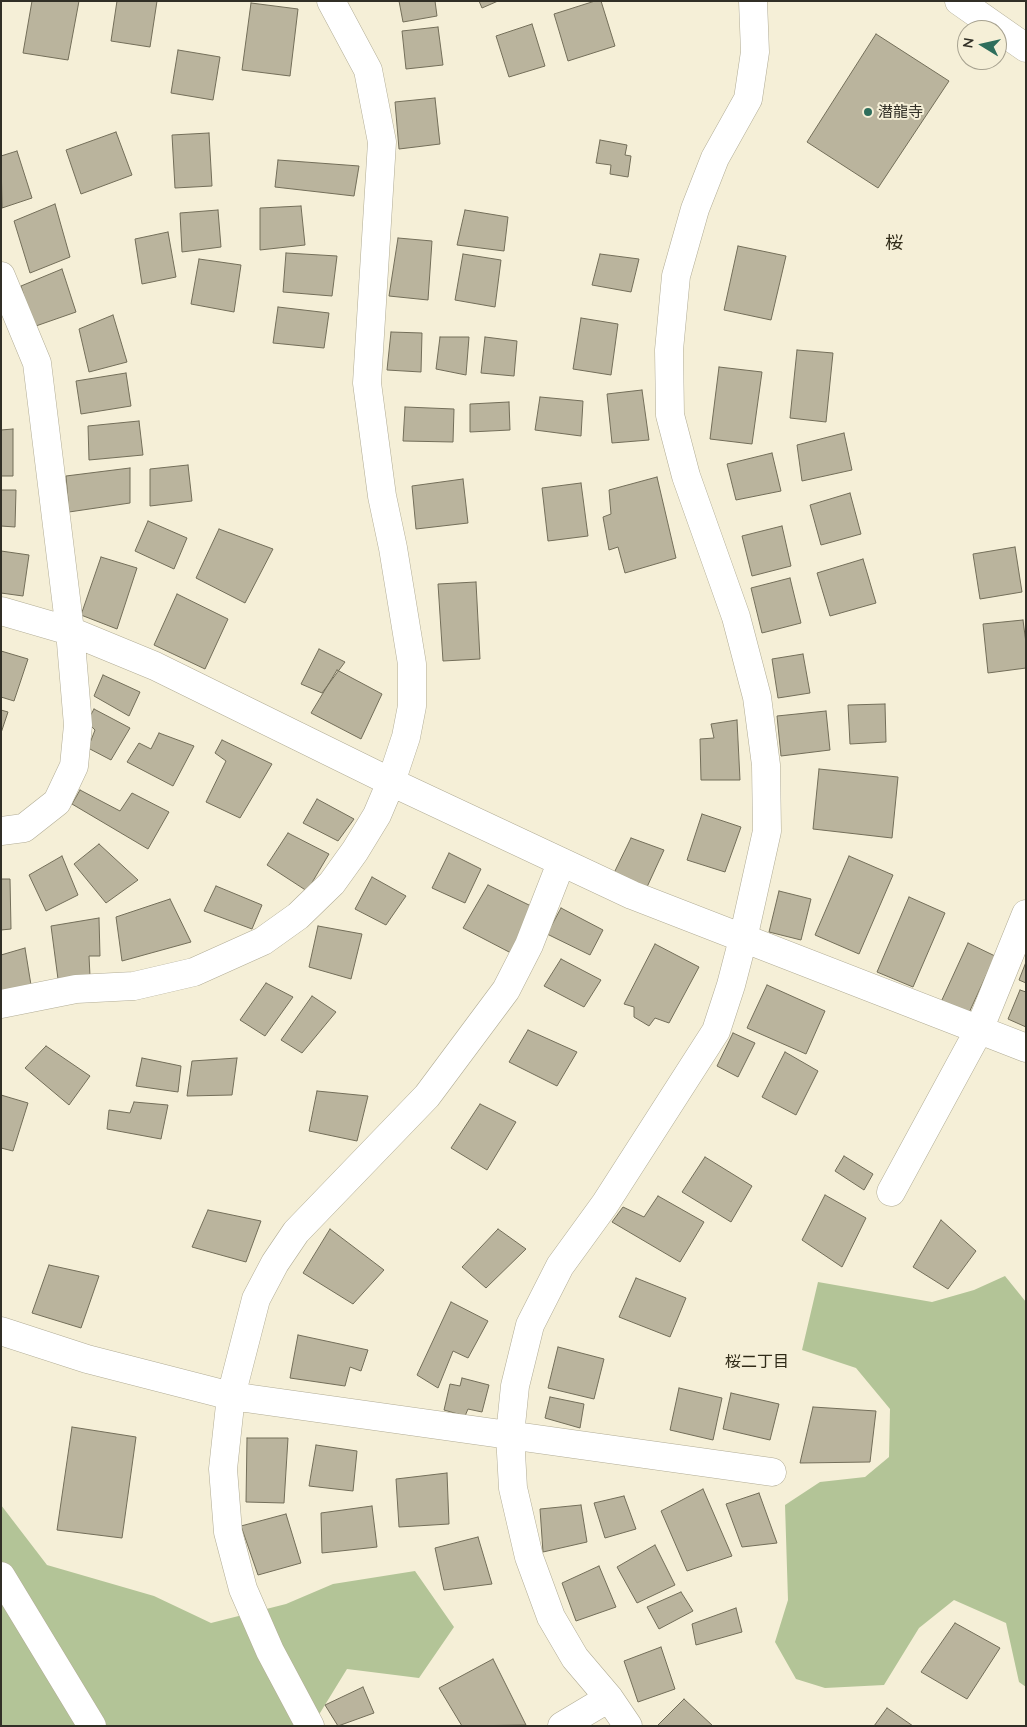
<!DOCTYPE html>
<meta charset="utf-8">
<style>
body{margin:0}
#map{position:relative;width:1027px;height:1727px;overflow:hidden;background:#f5efd7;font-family:Quicksand,sans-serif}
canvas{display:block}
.frame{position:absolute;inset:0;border:2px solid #312f26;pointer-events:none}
.north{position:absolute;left:957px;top:20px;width:50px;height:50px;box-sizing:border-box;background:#f5efd7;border:1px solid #a7a290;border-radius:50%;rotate:279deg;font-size:14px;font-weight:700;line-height:20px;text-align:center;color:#312f26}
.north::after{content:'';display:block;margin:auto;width:18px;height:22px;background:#2e6e5c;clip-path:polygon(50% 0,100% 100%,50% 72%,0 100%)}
</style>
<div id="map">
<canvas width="1027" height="1727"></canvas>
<div class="frame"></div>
<div class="north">N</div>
</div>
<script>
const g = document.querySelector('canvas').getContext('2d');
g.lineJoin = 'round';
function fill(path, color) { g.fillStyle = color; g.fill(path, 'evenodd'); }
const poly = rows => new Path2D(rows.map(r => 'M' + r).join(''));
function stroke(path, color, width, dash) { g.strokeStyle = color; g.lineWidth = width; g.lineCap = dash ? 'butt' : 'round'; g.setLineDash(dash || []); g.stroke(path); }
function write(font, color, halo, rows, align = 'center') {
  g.font = font + ' Quicksand,"Noto Sans JP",sans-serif'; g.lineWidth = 4; g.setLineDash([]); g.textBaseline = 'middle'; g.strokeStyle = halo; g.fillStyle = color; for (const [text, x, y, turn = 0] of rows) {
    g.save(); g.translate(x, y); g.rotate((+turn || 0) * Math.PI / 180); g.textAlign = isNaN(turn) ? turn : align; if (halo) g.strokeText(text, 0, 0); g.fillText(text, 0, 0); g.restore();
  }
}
fill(poly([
 [1005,1276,1026,1302,1026,1687,1019,1682,1006,1623,954,1600,919,1628,884,1685,825,1688,796,1679,775,1642,788,1600,785,1505,820,1482,865,1477,889,1457,890,1409,856,1368,802,1350,818,1282,932,1302,974,1290],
 [1,1505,47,1565,154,1596,211,1623,286,1604,333,1584,415,1571,454,1627,419,1678,347,1669,312,1726,1,1726]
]), '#b3c497');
const building = poly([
 [32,1,79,1,68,60,23,53,32,1],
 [117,1,157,1,150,47,111,41,117,1],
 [399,1,435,1,437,16,403,22,399,1],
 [479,1,498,1,482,8,479,1],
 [595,1,601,1,615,46,568,61,554,14,595,1],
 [251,3,298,9,290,76,242,70,251,3],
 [532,24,545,66,509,77,496,36,532,24],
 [438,27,443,65,406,69,402,31,438,27],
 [876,34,949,81,878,188,807,142,876,34],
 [178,50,220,57,213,100,171,93,178,50],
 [435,98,440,144,399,149,395,102,435,98],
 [116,132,132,175,81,194,66,150,116,132],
 [209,133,212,186,175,188,172,135,209,133],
 [600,140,627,145,625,155,631,156,628,177,610,174,611,165,596,163,600,140],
 [17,151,32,198,2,208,1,156,17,151],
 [278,160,359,166,354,196,275,187,278,160],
 [55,204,70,257,30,273,14,221,55,204],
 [301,206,305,245,260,250,260,208,301,206],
 [218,210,221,247,182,252,180,213,218,210],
 [465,210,508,217,504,251,457,245,465,210],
 [168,232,176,277,142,284,135,239,168,232],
 [398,238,432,241,428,300,389,296,398,238],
 [738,246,786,256,771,320,724,310,738,246],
 [286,253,337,256,332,296,283,292,286,253],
 [463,254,501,260,495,307,455,300,463,254],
 [600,254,639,259,631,292,592,285,600,254],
 [199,259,241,265,234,312,191,304,199,259],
 [62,269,76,312,33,327,21,286,62,269],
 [278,307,329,313,324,348,273,343,278,307],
 [113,315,127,362,89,372,79,329,113,315],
 [581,318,618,324,611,375,573,369,581,318],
 [391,332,422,333,421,372,387,370,391,332],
 [440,337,469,337,466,375,436,369,440,337],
 [485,337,517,341,514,376,481,373,485,337],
 [797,350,833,353,826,422,790,418,797,350],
 [719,367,762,372,752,444,710,439,719,367],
 [126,373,131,406,81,414,76,381,126,373],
 [642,390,649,440,612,443,607,394,642,390],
 [540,397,583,401,581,436,535,430,540,397],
 [509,402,510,430,470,432,470,404,509,402],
 [405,407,454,409,453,442,403,441,405,407],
 [139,421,143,455,89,460,88,426,139,421],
 [13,429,13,476,1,476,1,430,13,429],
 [844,433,852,470,802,481,797,445,844,433],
 [772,453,781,491,736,500,727,464,772,453],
 [188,465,192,501,150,506,150,469,188,465],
 [130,468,130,503,69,512,66,476,130,468],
 [657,477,676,558,625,573,618,547,609,550,603,517,611,514,609,490,657,477],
 [463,479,468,523,416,529,412,486,463,479],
 [581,483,588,536,548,541,542,488,581,483],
 [1,490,16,490,15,527,1,526,1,490],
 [850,493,861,534,821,545,810,505,850,493],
 [148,521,187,538,174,569,135,551,148,521],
 [782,526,791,566,752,576,742,536,782,526],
 [219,529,273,549,245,603,196,578,219,529],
 [1015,547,1022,592,980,599,973,554,1015,547],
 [1,551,29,555,23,596,1,593,1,551],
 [101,557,137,568,117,629,81,615,101,557],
 [863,559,876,603,830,616,817,573,863,559],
 [790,578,801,623,762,633,751,588,790,578],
 [476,582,480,659,443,661,438,584,476,582],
 [177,594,228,619,205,669,154,645,177,594],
 [1023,620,1026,643,1026,668,988,673,983,624,1023,620],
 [319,649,345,662,322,693,301,684,319,649],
 [1,651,28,659,14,701,1,697,1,651],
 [803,654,810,693,778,698,772,659,803,654],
 [337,670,382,694,361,739,311,713,337,670],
 [103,675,140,692,129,716,94,696,103,675],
 [885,704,886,742,850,744,848,705,885,704],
 [94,709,130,728,111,760,88,748,95,730,87,722,94,709],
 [1,710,8,712,1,733,1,710],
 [826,711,830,750,781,756,777,716,826,711],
 [737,720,740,780,701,780,700,739,714,738,711,724,737,720],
 [159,733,194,746,173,786,127,762,139,743,151,749,159,733],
 [222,740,272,764,240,818,206,802,226,761,215,753,222,740],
 [819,769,898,777,892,838,813,829,819,769],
 [80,790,120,811,132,793,169,812,148,849,72,804,80,790],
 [317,799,354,819,338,841,303,823,317,799],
 [702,814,741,827,725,872,687,860,702,814],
 [288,833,329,854,307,891,267,865,288,833],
 [631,838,664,850,647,887,614,873,631,838],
 [99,844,138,880,106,903,74,864,99,844],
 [449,853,481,869,465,903,432,888,449,853],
 [62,856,78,895,46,911,29,875,62,856],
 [849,856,893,875,859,954,815,935,849,856],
 [372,877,406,896,386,925,355,909,372,877],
 [1,879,10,879,11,929,1,930,1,879],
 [488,885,531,906,511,953,463,928,488,885],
 [216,886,262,905,252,929,204,911,216,886],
 [779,891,811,899,801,940,769,932,779,891],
 [909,897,945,913,913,987,877,972,909,897],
 [170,899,191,942,122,961,116,917,170,899],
 [561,908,603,930,590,955,547,934,561,908],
 [99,918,100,956,89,956,90,976,58,979,51,926,99,918],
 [318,926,362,934,351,979,309,967,318,926],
 [968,943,995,956,968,1015,941,1002,968,943],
 [655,944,699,967,669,1023,655,1018,649,1026,634,1017,634,1007,624,1004,655,944],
 [25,948,31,985,1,992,1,955,25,948],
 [561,959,601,980,584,1007,544,986,561,959],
 [1026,962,1026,983,1019,980,1026,962],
 [266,983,293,997,265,1036,240,1020,266,983],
 [767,985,825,1011,806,1054,747,1028,767,985],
 [1020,990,1026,992,1026,1027,1008,1019,1020,990],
 [312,996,336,1012,302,1053,281,1040,312,996],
 [528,1030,577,1052,557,1086,509,1062,528,1030],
 [733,1033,755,1043,738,1077,717,1066,733,1033],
 [46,1046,90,1076,69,1105,25,1068,46,1046],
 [785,1052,818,1071,796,1115,762,1097,785,1052],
 [142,1058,181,1066,178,1092,136,1086,142,1058],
 [237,1058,232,1095,187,1096,192,1061,237,1058],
 [317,1091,368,1096,357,1141,309,1131,317,1091],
 [1,1095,28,1103,13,1151,1,1148,1,1095],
 [134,1102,168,1105,161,1139,107,1129,109,1110,130,1113,134,1102],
 [480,1104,516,1122,487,1170,451,1148,480,1104],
 [844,1156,873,1174,864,1190,835,1171,844,1156],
 [705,1157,752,1186,731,1222,682,1192,705,1157],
 [825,1195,866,1218,842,1267,802,1240,825,1195],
 [658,1196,704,1222,680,1262,612,1222,623,1207,644,1217,658,1196],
 [208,1210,261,1221,246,1262,192,1247,208,1210],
 [941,1220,976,1251,948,1289,913,1267,941,1220],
 [330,1229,384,1270,353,1304,303,1273,330,1229],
 [498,1229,526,1249,486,1288,462,1267,498,1229],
 [49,1265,99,1276,81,1328,32,1313,49,1265],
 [636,1278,686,1298,670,1337,619,1317,636,1278],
 [451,1302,488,1321,468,1358,453,1351,438,1388,417,1375,451,1302],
 [298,1335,368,1350,361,1371,350,1367,345,1386,290,1378,298,1335],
 [558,1347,604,1359,594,1399,548,1388,558,1347],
 [462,1378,489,1385,482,1412,468,1409,465,1416,444,1410,450,1384,460,1386,462,1378],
 [679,1388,722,1398,713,1440,670,1430,679,1388],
 [731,1393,779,1404,770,1440,723,1429,731,1393],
 [550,1397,584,1404,580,1428,545,1418,550,1397],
 [813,1407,876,1411,870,1462,800,1463,813,1407],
 [72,1427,136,1437,122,1538,57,1530,72,1427],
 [247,1438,288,1438,284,1503,246,1502,247,1438],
 [316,1445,357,1451,353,1491,309,1486,316,1445],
 [447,1473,449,1524,399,1527,396,1479,447,1473],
 [703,1489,732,1556,687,1571,661,1511,703,1489],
 [759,1493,777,1543,742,1547,726,1504,759,1493],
 [624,1496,636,1529,605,1538,594,1503,624,1496],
 [581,1505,587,1542,543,1552,540,1509,581,1505],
 [372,1506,377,1547,322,1553,321,1513,372,1506],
 [286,1514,301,1563,258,1575,241,1526,286,1514],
 [478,1537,492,1584,444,1590,435,1548,478,1537],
 [655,1545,675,1585,637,1603,617,1567,655,1545],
 [599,1566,616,1607,576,1621,562,1583,599,1566],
 [681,1592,693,1611,659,1629,647,1607,681,1592],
 [736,1608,742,1632,696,1645,692,1624,736,1608],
 [955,1623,1000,1648,967,1699,921,1672,955,1623],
 [661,1647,675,1689,638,1702,624,1661,661,1647],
 [493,1659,526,1725,462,1726,439,1688,493,1659],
 [363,1687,374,1713,338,1726,325,1705,363,1687],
 [684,1699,713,1726,659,1726,658,1725,684,1699],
 [887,1708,913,1726,874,1726,887,1708]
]);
fill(building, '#bab49d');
stroke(building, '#736e59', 1);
const minor = poly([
 [959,1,1026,48],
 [1,276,37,363,70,631,78,725,74,766,57,802,24,828,1,831],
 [1,611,70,631,155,666,391,782,632,895,1026,1048],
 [1,1004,76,989,134,986,194,972,263,941,298,916,332,883,355,851,377,815,391,782,406,737,412,706,412,664,393,548,382,496,367,383,382,142,368,70,331,1],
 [891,1192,979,1030,1026,914],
 [1,1331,87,1359,231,1396,772,1472],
 [1,1576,92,1726],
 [310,1726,270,1651,243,1589,228,1532,223,1469,231,1396,256,1299,275,1263,296,1232,427,1096,506,990,529,945,561,863],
 [562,1726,609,1698],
 [628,1726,609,1698,575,1658,551,1617,529,1557,513,1488,510,1435,515,1386,530,1325,560,1266,605,1204,716,1031,731,985,743,939,767,831,766,765,757,697,736,617,686,476,670,415,669,350,676,276,695,209,715,158,748,99,755,52,753,1]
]);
stroke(minor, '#b1ac95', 29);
stroke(minor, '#fff', 28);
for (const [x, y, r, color] of [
 [868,112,5,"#2e6e5c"]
]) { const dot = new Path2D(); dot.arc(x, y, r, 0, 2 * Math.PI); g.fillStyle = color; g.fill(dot); stroke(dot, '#f5efd7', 2); }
write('15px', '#312f26', '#f5efd7', [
 ["潜龍寺",878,112]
], 'left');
write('16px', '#302b18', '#f5efd7', [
 ["桜二丁目",757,1362]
]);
write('18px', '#302b18', '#f5efd7', [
 ["桜",894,244]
]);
</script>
